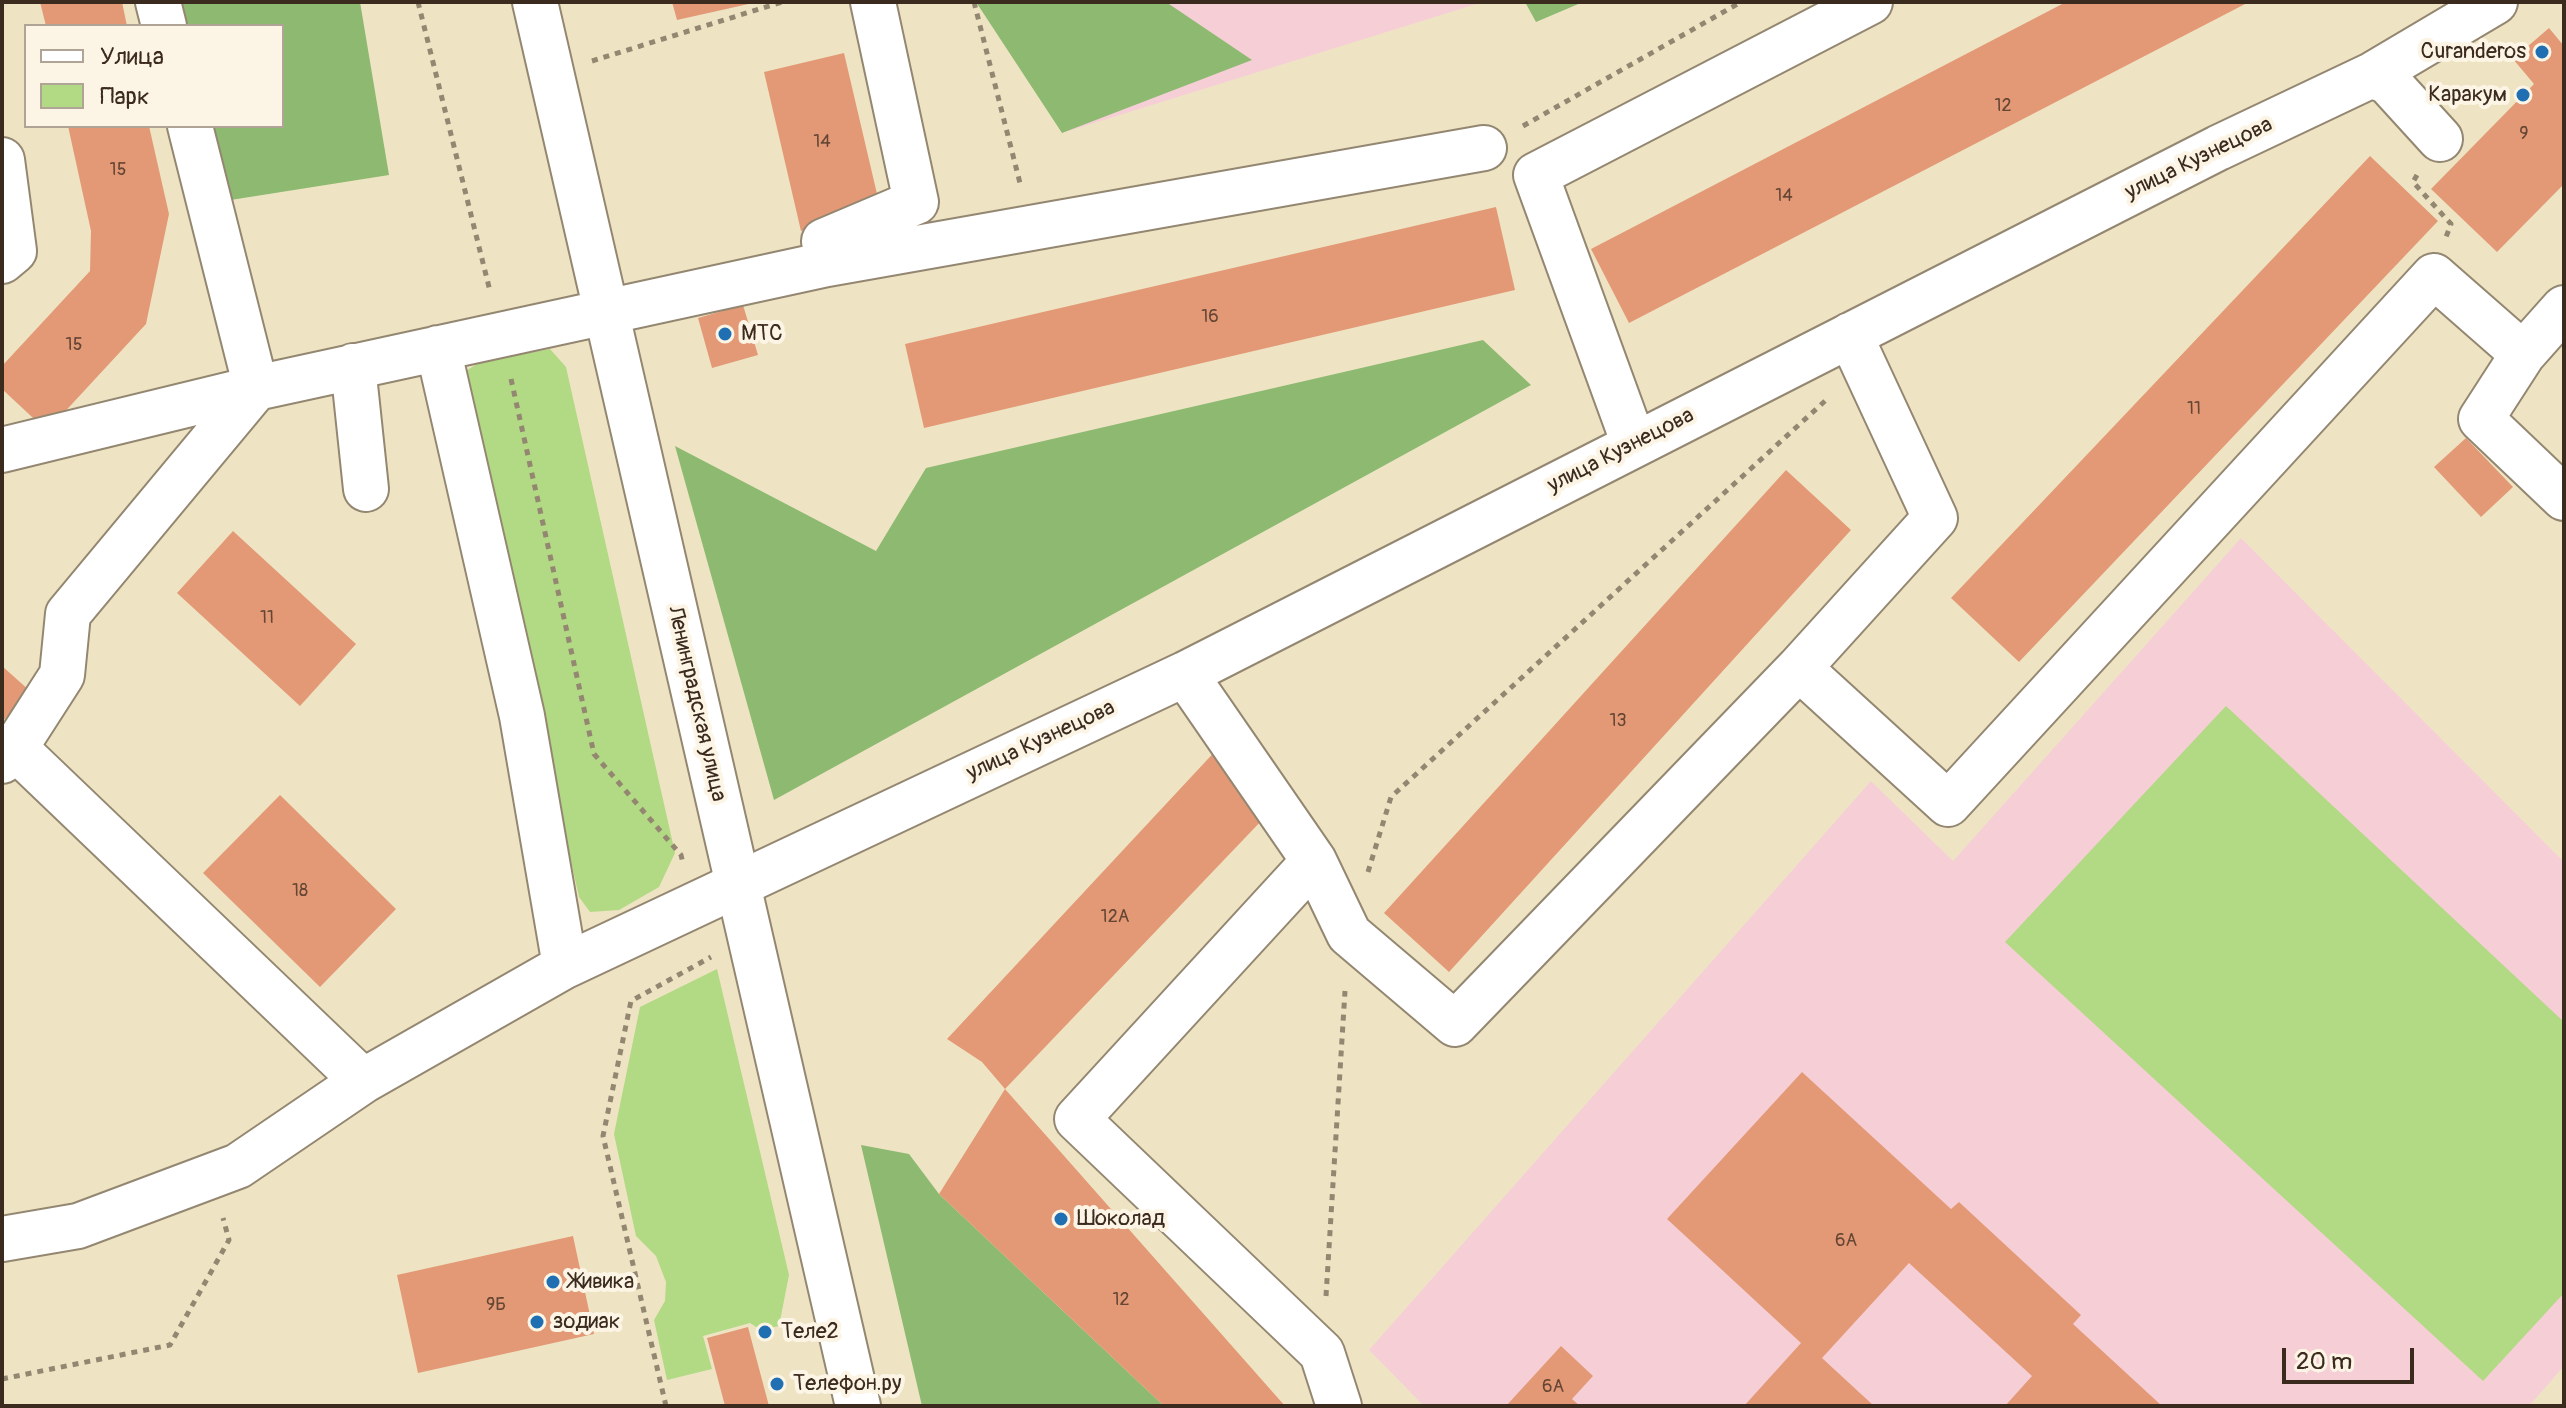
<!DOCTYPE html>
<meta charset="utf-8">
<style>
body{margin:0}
#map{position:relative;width:2566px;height:1408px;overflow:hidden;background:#eee4c4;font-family:Pangolin,sans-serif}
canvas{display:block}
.frame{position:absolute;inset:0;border:4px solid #3b2a1e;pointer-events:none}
.legend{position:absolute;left:24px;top:24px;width:260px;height:104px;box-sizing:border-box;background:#fcf5e5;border:2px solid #afa495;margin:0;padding:10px 14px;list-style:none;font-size:24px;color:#3b2a1e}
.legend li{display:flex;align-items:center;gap:16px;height:40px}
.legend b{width:40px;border:2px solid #afa495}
.scale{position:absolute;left:2282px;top:1348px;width:132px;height:36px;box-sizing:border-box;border:4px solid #3b2a1e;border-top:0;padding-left:10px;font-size:24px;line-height:28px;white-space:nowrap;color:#3b2a1e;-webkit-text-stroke:6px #fcf5e5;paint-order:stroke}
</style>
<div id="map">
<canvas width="2566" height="1408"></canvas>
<div class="frame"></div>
<ul class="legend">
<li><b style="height:10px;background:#fff"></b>Улица</li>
<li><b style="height:22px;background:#b2d983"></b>Парк</li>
</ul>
<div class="scale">20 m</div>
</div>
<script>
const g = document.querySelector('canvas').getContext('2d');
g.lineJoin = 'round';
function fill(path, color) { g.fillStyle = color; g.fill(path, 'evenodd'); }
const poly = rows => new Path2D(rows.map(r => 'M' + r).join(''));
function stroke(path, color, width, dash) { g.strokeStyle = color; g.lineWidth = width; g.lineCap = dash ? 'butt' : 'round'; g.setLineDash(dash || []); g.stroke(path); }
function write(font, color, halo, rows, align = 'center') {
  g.font = font + ' Pangolin,sans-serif'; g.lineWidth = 8; g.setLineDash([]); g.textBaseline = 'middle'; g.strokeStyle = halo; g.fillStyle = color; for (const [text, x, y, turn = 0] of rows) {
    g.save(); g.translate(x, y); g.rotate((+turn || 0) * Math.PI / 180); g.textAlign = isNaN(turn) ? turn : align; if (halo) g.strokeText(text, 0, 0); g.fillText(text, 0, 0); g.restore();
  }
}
fill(poly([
 [1035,2,1483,2,1062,133],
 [2241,538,2564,862,2564,1366,2529,1406,1424,1406,1369,1350,1871,781,1953,861]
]), '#f6cfd6');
fill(poly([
 [550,349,566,367,675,853,659,887,619,910,590,912,579,897,461,374,480,362],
 [2226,706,2564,1022,2564,1293,2483,1381,2005,942],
 [717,969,789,1275,779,1326,761,1330,750,1323,703,1336,712,1369,667,1380,654,1320,665,1301,666,1282,656,1256,636,1236,614,1134,640,1007]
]), '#b2d983');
fill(poly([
 [178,2,360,2,389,175,218,202,203,126,282,126,282,26,183,26],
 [976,2,1166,2,1252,60,1062,133],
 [1525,2,1583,2,1536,22],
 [1483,340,1531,385,774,800,675,446,876,551,926,468],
 [861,1145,909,1154,939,1194,1164,1406,922,1406]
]), '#8db971');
fill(poly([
 [40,2,122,2,127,26,46,26],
 [672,2,752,2,753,3,677,20],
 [2066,2,2249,2,1629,323,1591,249],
 [2549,28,2564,46,2564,184,2497,252,2431,189,2534,84,2513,59],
 [844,53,881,211,801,231,764,72],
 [68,126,149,126,169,214,146,324,47,431,2,389,2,366,90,271,91,231],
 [2370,156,2438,221,2019,662,1951,598],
 [1496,207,1515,290,924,428,905,344],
 [743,305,758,355,712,368,698,318],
 [2466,438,2513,487,2481,517,2434,467],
 [1786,470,1851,530,1449,972,1384,913],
 [233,531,356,644,300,706,177,593],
 [2,666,30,691,2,722],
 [1220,746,1286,795,1005,1089,982,1062,947,1039],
 [280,795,396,909,320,987,203,873],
 [1802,1072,1951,1209,1959,1202,2081,1315,2073,1324,2162,1406,2005,1406,2032,1376,1909,1263,1822,1358,1874,1406,1744,1406,1801,1343,1667,1219],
 [1005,1089,1285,1406,1164,1406,939,1194],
 [573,1236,594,1334,418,1373,397,1275],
 [748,1327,769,1406,725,1406,707,1338],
 [1561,1346,1593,1376,1572,1399,1580,1406,1506,1406]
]), '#e39976');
const minor = poly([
 [158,2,164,26],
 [2372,75,2388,82,2440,139],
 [2,160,14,251,2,261],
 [827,264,824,241,916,202,873,2],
 [2564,308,2523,354,2481,419,2564,498],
 [1850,335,1935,518,1799,668,1948,804,2434,276,2523,354],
 [438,348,522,716,565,966],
 [353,366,366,489],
 [1634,444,1536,175,1870,2],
 [2,450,256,388,827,264,1484,148],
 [1185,674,1314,861,1349,934,1455,1024,1799,668],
 [15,748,363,1081],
 [2,761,15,748,62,675,68,614,256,388,190,126],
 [1314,861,1077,1119,1322,1353,1339,1406],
 [2,1239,78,1226,238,1166,363,1081,565,966,1185,674,2218,148,2372,75,2495,2]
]);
const major = poly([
 [535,2,858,1406]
]);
stroke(minor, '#948771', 48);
stroke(major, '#948771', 48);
stroke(poly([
 [418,2,490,291],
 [974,2,1021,187],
 [592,61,782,2],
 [1523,126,1741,2],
 [2417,175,2413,182,2451,224,2446,237],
 [511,379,594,754,681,855,683,863],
 [1368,872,1391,797,1825,401],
 [1326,1296,1345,991],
 [2,1379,170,1345,229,1240,223,1218],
 [666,1406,603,1136,631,1001,711,957]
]), '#948771', 5, [6, 6]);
stroke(minor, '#fff', 44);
stroke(major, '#fff', 44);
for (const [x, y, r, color] of [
 [2542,52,8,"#1f6fb2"],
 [2523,95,8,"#1f6fb2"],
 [725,334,8,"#1f6fb2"],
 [1061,1219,8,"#1f6fb2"],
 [553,1282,8,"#1f6fb2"],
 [537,1322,8,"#1f6fb2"],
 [765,1332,8,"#1f6fb2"],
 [777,1384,8,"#1f6fb2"]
]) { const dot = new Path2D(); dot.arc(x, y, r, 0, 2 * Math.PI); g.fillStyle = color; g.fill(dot); stroke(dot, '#fcf5e5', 3); }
write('18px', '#654634', null, [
 ["12",2003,106],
 ["9",2524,134],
 ["14",822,142],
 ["15",118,170],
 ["14",1784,196],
 ["16",1210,317],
 ["15",74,345],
 ["11",2194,409],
 ["11",267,618],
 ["13",1618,721],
 ["18",300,891],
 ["12А",1115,917],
 ["6А",1846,1241],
 ["12",1121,1300],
 ["9Б",496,1305],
 ["6А",1553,1387]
]);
write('22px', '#3b2a1e', '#fcf5e5', [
 ["Curanderos",2526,52,"right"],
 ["Каракум",2507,95,"right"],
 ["МТС",741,334],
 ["Шоколад",1077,1219],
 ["Живика",569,1282],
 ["зодиак",553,1322],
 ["Теле2",781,1332],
 ["Телефон.ру",793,1384]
], 'left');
write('22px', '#3b2a1e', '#fcf5e5', [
 ["улица Кузнецова",2199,159,-26],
 ["улица Кузнецова",1621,451,-27],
 ["Ленинградская улица",696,704,77],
 ["улица Кузнецова",1041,741,-25]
]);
</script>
